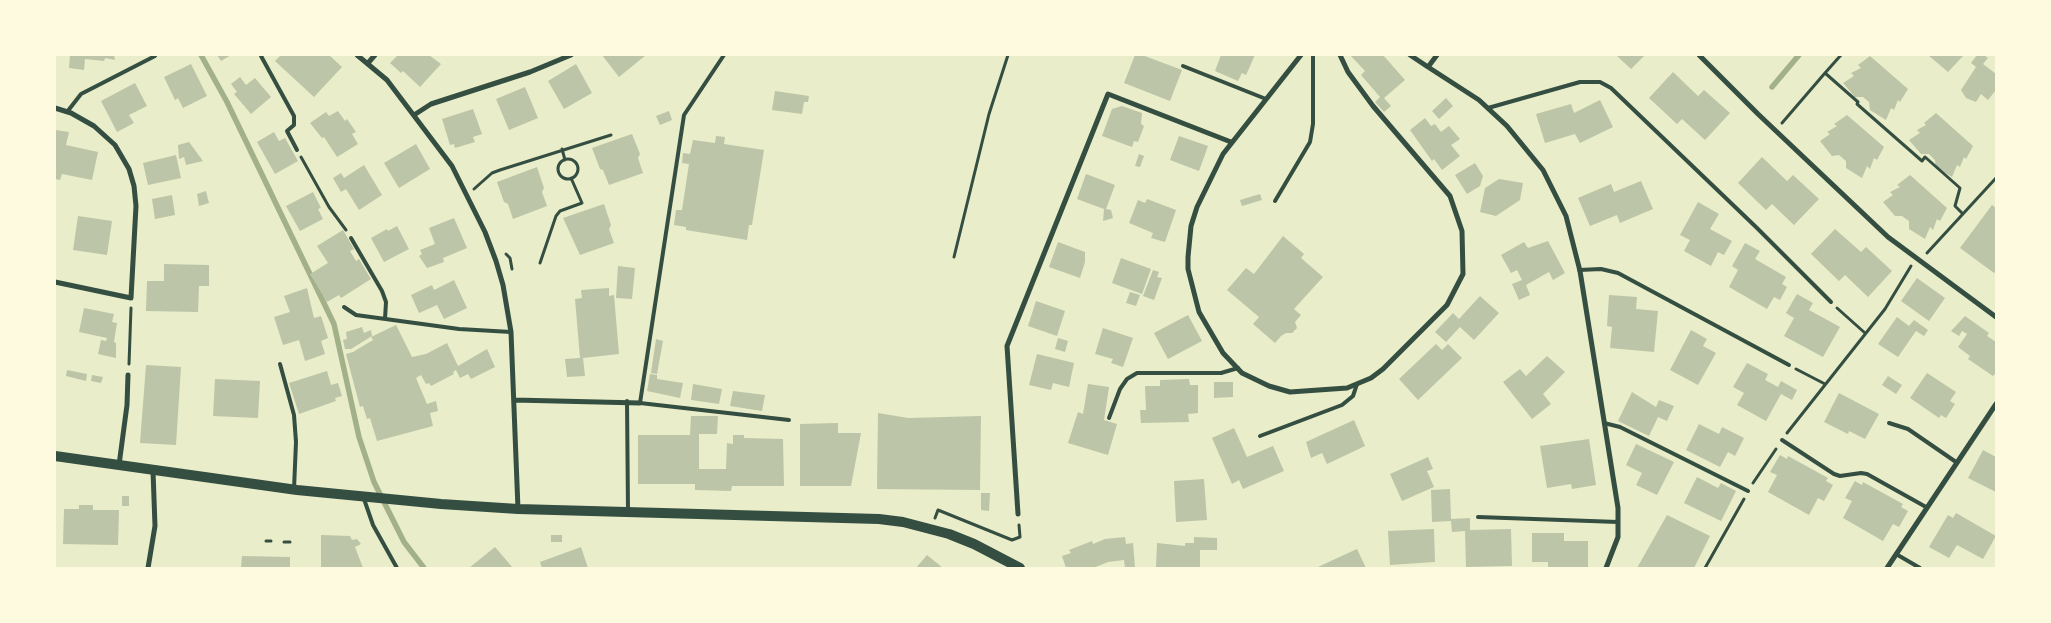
<!DOCTYPE html>
<style>
body{margin:0}
#map{position:relative;width:2051px;height:623px;overflow:hidden;background:#e9edc9;font-family:"IBM Plex Sans",sans-serif}
canvas{display:block}
.frame{position:absolute;inset:0;border:56px solid #fefae0;pointer-events:none}
</style>
<div id="map">
<canvas width="2051" height="623"></canvas>
<div class="frame"></div>
</div>
<script>
const g = document.querySelector('canvas').getContext('2d');
g.lineJoin = 'round';
const poly = rows => new Path2D(rows.map(r => 'M' + r).join(''));
function stroke(path, color, width, dash) { g.strokeStyle = color; g.lineWidth = width; g.lineCap = dash ? 'butt' : 'round'; g.setLineDash(dash || []); g.stroke(path); }
function fill(path, color) { g.fillStyle = color; g.fill(path, 'evenodd'); }
stroke(poly([
 [201,55,227,102,334,324,359,437,374,482,404,542,424,568],
 [1772,87,1799,55]
]), '#a3b18a', 5.5);
fill(poly([
 [70,55,114,55,115,60,105,58,104,61,85,59,84,70,69,68],
 [217,55,231,55,221,61],
 [281,55,329,55,342,67,314,97,275,61],
 [398,55,429,55,441,64,420,87,403,71,401,73,390,63],
 [602,55,646,55,619,77],
 [1135,55,1142,55,1182,70,1170,101,1124,83],
 [1221,55,1255,55,1246,75,1242,73,1238,81,1215,71],
 [1383,55,1405,80,1384,98,1391,106,1384,112,1375,102,1380,97,1361,75,1365,71,1351,56],
 [1616,55,1645,55,1631,69],
 [1928,55,1964,55,1948,72],
 [1977,55,1984,55,1988,58,1983,64,1996,74,1996,90,1988,100,1981,94,1976,102,1966,98,1961,90,1976,67,1971,63],
 [1870,56,1908,89,1900,102,1898,100,1894,110,1891,108,1886,120,1870,110,1869,102,1863,97,1855,97,1843,83,1854,76,1851,73,1861,68,1858,65],
 [191,64,207,96,183,108,178,98,175,100,164,77],
 [576,64,592,93,564,109,548,81],
 [1673,72,1698,96,1704,90,1730,113,1705,140,1682,119,1677,124,1649,98],
 [240,77,246,85,255,78,271,97,251,114,234,94,237,92,231,84],
 [135,83,147,106,129,115,134,123,117,132,101,101],
 [525,87,538,118,509,130,496,99],
 [775,91,809,96,808,102,804,102,802,114,772,110],
 [1446,98,1453,106,1439,119,1432,111],
 [1600,100,1613,127,1580,143,1575,134,1545,143,1536,114,1571,104,1574,113],
 [1122,106,1142,113,1141,124,1144,126,1138,142,1134,141,1132,147,1102,136,1112,109],
 [473,109,482,134,473,137,475,142,455,148,454,144,450,145,442,119],
 [338,111,345,121,347,119,356,132,352,134,358,144,337,157,324,137,322,138,310,123,326,112,329,116],
 [669,111,672,120,660,125,656,116],
 [1936,113,1973,146,1966,159,1964,157,1960,167,1957,165,1952,177,1936,167,1935,160,1929,154,1921,154,1909,140,1920,133,1917,130,1926,125,1924,123],
 [1847,115,1884,147,1877,160,1874,158,1870,169,1867,166,1862,178,1846,168,1846,161,1839,155,1832,156,1820,141,1830,134,1827,132,1837,126,1834,124],
 [1425,118,1431,126,1435,124,1441,132,1449,126,1460,139,1451,145,1460,156,1442,170,1434,159,1432,161,1410,130],
 [55,130,69,132,66,145,98,152,92,180,62,174,60,180,55,179],
 [274,132,279,141,285,138,298,161,275,174,257,142],
 [632,134,640,154,638,158,643,173,609,185,603,170,600,169,592,148],
 [716,136,725,137,724,144,764,150,752,225,749,225,747,240,686,230,686,227,674,225,676,210,682,210,689,164,682,163,683,153,690,154,693,140,715,143],
 [1179,136,1208,146,1199,171,1170,160],
 [189,142,203,161,186,165,184,157,179,159,178,145],
 [416,144,430,169,399,188,384,163],
 [1139,154,1144,156,1140,167,1135,166],
 [176,155,181,178,148,185,143,163],
 [1762,157,1787,181,1793,175,1819,199,1794,225,1772,204,1766,210,1738,183],
 [1475,163,1483,176,1480,186,1467,194,1455,175],
 [364,165,382,195,359,210,346,189,341,192,333,178,341,173,344,178],
 [537,167,544,188,542,192,547,206,513,219,508,204,504,202,497,182],
 [1086,174,1115,185,1106,209,1111,210,1113,218,1103,221,1104,209,1077,199],
 [1910,175,1947,208,1940,221,1937,219,1933,230,1930,227,1925,239,1909,229,1909,221,1902,216,1895,216,1883,202,1893,195,1890,192,1900,187,1897,185],
 [1499,179,1523,183,1520,200,1496,216,1480,212,1485,188],
 [1641,181,1653,209,1620,223,1617,215,1590,226,1578,198,1611,184,1614,192],
 [206,191,209,203,199,206,197,194],
 [313,192,321,208,318,209,323,219,300,231,286,206],
 [1260,194,1262,200,1242,206,1240,200],
 [172,195,175,215,155,219,152,199],
 [1147,199,1176,210,1165,242,1151,238,1153,233,1129,223,1138,200,1145,203],
 [1698,202,1719,214,1710,229,1732,241,1724,255,1718,252,1711,266,1684,251,1690,240,1680,235],
 [604,204,611,225,609,229,614,243,580,255,563,218],
 [1992,205,1996,208,1996,271,1994,273,1960,248],
 [78,216,112,221,107,255,73,250],
 [454,218,467,248,443,258,444,262,427,268,419,256,422,254,420,250,435,244,429,228],
 [397,226,409,249,384,262,371,238,387,229,388,231],
 [1835,229,1861,252,1866,247,1892,271,1868,297,1845,275,1839,281,1811,254],
 [343,230,354,249,350,251,356,261,359,259,371,279,341,298,339,295,327,302,310,274,328,263,317,246],
 [1283,236,1304,254,1301,258,1323,277,1294,309,1301,315,1295,322,1297,328,1292,333,1286,333,1281,336,1275,343,1253,324,1259,317,1227,290,1246,268,1254,274],
 [1548,241,1565,273,1553,280,1549,272,1526,285,1530,295,1519,300,1512,284,1522,280,1517,270,1511,273,1501,255,1524,242,1528,248],
 [1058,242,1085,252,1085,262,1080,278,1049,267],
 [1745,243,1760,251,1755,259,1786,277,1782,284,1787,287,1780,300,1774,297,1767,309,1729,287,1738,270,1732,266],
 [1121,258,1151,269,1142,294,1112,283],
 [164,264,209,265,209,286,199,286,198,312,146,311,147,281,164,281],
 [618,266,635,268,632,299,616,298],
 [1153,270,1159,272,1157,277,1162,278,1154,300,1143,296],
 [1917,278,1945,298,1929,321,1901,301],
 [454,280,467,308,444,319,437,305,419,313,411,295,432,285,434,290],
 [307,288,314,318,321,316,328,338,321,341,325,354,305,361,299,340,283,345,274,317,290,312,284,296],
 [609,288,609,296,614,295,619,354,583,358,585,376,567,377,565,359,580,358,575,299,582,298,581,290],
 [1130,292,1140,295,1136,306,1126,303],
 [1797,294,1813,303,1809,310,1840,327,1823,357,1784,336,1794,318,1786,313],
 [1609,295,1637,297,1636,309,1658,311,1654,352,1610,348,1612,327,1607,326],
 [1480,296,1499,313,1474,340,1460,327,1446,342,1435,332,1453,313,1459,319],
 [1036,301,1065,311,1057,336,1028,326],
 [84,308,114,314,112,322,117,323,114,342,116,343,116,358,98,354,101,340,106,341,107,338,79,332],
 [1188,315,1202,341,1168,359,1154,333],
 [1965,316,1989,333,1987,336,1996,342,1996,373,1993,376,1968,359,1970,356,1958,347,1967,334,1962,331,1959,336,1951,331],
 [1897,317,1909,326,1914,320,1928,330,1924,336,1916,331,1898,357,1878,344],
 [396,325,412,357,426,354,447,343,458,366,487,349,495,367,471,379,468,374,460,378,456,370,453,372,454,374,431,386,429,383,426,384,421,375,416,378,427,404,436,401,438,411,430,413,433,426,377,441,370,418,367,419,363,406,360,407,346,354,353,352,373,340,371,337],
 [362,327,364,333,371,330,372,336,351,349,345,349,343,340,347,339,346,332],
 [1103,328,1133,338,1123,367,1111,363,1113,359,1095,354],
 [1691,330,1707,339,1703,346,1716,353,1698,385,1670,370],
 [1058,338,1068,341,1065,352,1055,349],
 [656,339,663,341,657,374,651,373],
 [1436,344,1442,350,1448,344,1462,358,1418,400,1399,379],
 [1037,354,1074,363,1069,387,1053,383,1051,390,1029,385],
 [1547,356,1565,372,1543,394,1551,404,1532,419,1503,382,1520,369,1526,376],
 [1747,363,1768,374,1765,380,1778,387,1781,381,1797,390,1792,400,1781,394,1766,421,1737,405,1744,393,1733,387],
 [146,365,181,367,176,445,140,443],
 [67,370,87,374,86,381,66,376],
 [327,371,331,385,338,383,342,396,335,398,336,401,299,414,289,383],
 [1927,373,1956,392,1950,401,1955,404,1946,418,1941,415,1939,418,1910,398],
 [650,374,657,375,657,379,683,383,680,398,647,391],
 [92,375,103,377,101,383,91,381],
 [1888,376,1902,385,1896,394,1882,385],
 [215,379,260,381,258,418,213,416],
 [1189,379,1190,385,1198,385,1198,413,1188,414,1189,422,1141,423,1140,410,1146,410,1145,386,1160,386,1160,380],
 [1214,382,1233,382,1233,397,1214,398],
 [693,384,722,389,719,404,691,400],
 [1088,384,1109,387,1104,420,1117,424,1108,455,1068,443,1078,412,1083,414],
 [733,391,765,395,762,411,730,406],
 [1632,392,1656,407,1659,400,1674,406,1667,421,1658,417,1649,436,1618,421],
 [1839,393,1879,414,1865,439,1849,431,1848,434,1824,422],
 [878,413,908,418,981,416,980,490,877,489],
 [691,416,718,416,717,434,699,434,699,469,726,469,727,443,733,444,733,435,744,435,744,438,783,439,784,486,732,486,731,491,695,490,695,484,638,484,638,435,690,435],
 [1354,420,1365,446,1327,464,1322,453,1311,458,1306,442],
 [838,423,838,433,861,433,851,486,800,486,800,424],
 [1699,424,1719,434,1722,427,1744,438,1735,456,1728,452,1720,467,1686,450],
 [1234,428,1247,457,1273,446,1284,471,1243,489,1239,480,1232,484,1212,438],
 [1589,439,1596,485,1572,489,1571,484,1547,488,1540,446],
 [1636,444,1674,462,1657,495,1636,485,1642,473,1626,465],
 [1983,450,1996,457,1996,492,1968,478],
 [1780,455,1787,459,1788,456,1828,478,1826,481,1833,485,1824,501,1818,498,1809,515,1768,492,1777,475,1770,472],
 [1428,457,1433,469,1427,471,1434,487,1402,501,1390,474],
 [1697,477,1718,488,1721,483,1736,491,1721,521,1684,503],
 [1204,479,1207,520,1176,522,1174,481],
 [1855,481,1862,485,1863,482,1903,504,1901,507,1908,511,1899,527,1893,524,1883,541,1843,518,1852,501,1845,498],
 [1450,489,1451,519,1470,518,1470,530,1511,529,1512,566,1466,567,1465,531,1452,532,1451,521,1432,522,1431,490],
 [981,493,990,493,989,511,981,510],
 [122,496,129,496,129,506,122,506],
 [79,505,93,505,93,510,119,510,118,545,63,544,64,509,79,509],
 [1956,513,1996,536,1983,559,1957,545,1949,558,1929,547,1948,515,1953,518],
 [1667,515,1710,536,1694,568,1637,568],
 [1434,529,1435,562,1390,565,1388,531],
 [1532,533,1564,533,1564,541,1588,541,1588,568,1548,568,1548,562,1532,562],
 [321,535,350,536,352,540,357,539,361,544,355,547,363,568,321,568],
 [551,535,562,535,562,542,551,542],
 [1125,537,1126,544,1133,543,1135,568,1125,568,1124,560,1108,562,1093,568,1066,568,1062,556,1071,553,1069,550,1092,541,1093,544,1105,539],
 [1194,537,1217,538,1217,550,1200,550,1200,568,1156,567,1157,543,1185,546,1185,543,1194,543],
 [495,547,513,568,469,568],
 [581,547,588,568,542,568,540,562],
 [1357,549,1366,568,1316,568,1333,560],
 [927,555,943,568,916,568],
 [242,556,290,557,290,568,241,568]
]), '#bcc5a7');
stroke(poly([
 [1825,73,1841,55],
 [1782,123,1825,73,1858,102,1857,104,1922,161,1925,157,1960,188,1955,206,1963,214],
 [562,149,565,160],
 [301,157,329,207,346,230],
 '558 169a10 10 0 1 1 20 0a10 10 0 1 1-20 0Z',
 [474,189,492,173,500,170,611,135],
 [1927,253,1996,178],
 [506,254,510,258,512,269],
 [954,257,989,114,1008,55],
 [540,263,556,216,560,211,582,203,571,178],
 [1837,308,1865,333],
 [129,364,131,308],
 [1796,369,1825,384],
 [1787,433,1885,309,1911,266],
 [1753,483,1776,449],
 [935,518,938,510,1012,540,1020,537,1019,525],
 [266,541,271,541],
 [284,542,290,542],
 [1705,568,1744,499]
]), '#344e41', 3);
stroke(poly([
 [262,55,261,56,294,116,294,125,287,131,297,150],
 [724,55,684,115,640,403,789,420],
 [1183,66,1266,99],
 [1488,108,1580,82,1600,82,1611,88,1757,228,1831,302],
 [67,112,81,94,155,56],
 [1275,201,1310,142,1313,124,1313,55],
 [351,238,382,291,386,302,385,319],
 [1579,270,1601,269,1618,273,1789,365],
 [344,307,356,315,459,329,511,332],
 [280,364,294,415,296,442,294,489],
 [627,401,628,511],
 [1109,418,1120,389,1127,379,1137,373,1221,373,1238,368],
 [1604,423,1620,427,1748,491],
 [1889,423,1908,429,1956,462],
 [1260,436,1342,405,1353,396,1357,384],
 [1782,440,1834,474,1840,476,1861,473,1867,474,1926,507],
 [364,499,373,525,397,568],
 [1478,517,1618,522],
 [1896,554,1920,568]
]), '#344e41', 4);
stroke(poly([
 [357,55,387,80,452,166,485,232,496,261,503,285,511,332,518,509],
 [1301,55,1223,154,1197,207,1191,226,1188,257,1188,269,1199,312,1223,353,1242,373,1269,386,1290,392,1347,388,1371,378,1383,369,1447,305,1463,274,1462,231,1450,196,1373,106,1348,72,1340,55],
 [1410,55,1428,67],
 [1437,55,1428,67,1479,100,1507,126,1543,170,1566,216,1580,271,1618,508,1618,537,1606,568],
 [1699,55,1758,114,1888,237,1996,317],
 [368,63,375,55],
 [55,108,71,113,94,126,115,145,129,169,134,186,136,206,131,298,55,282],
 [414,115,431,104,530,72,571,55],
 [514,400,640,403],
 [119,465,127,405,128,375],
 [1018,514,1007,346,1108,94,1231,142],
 [148,568,155,526,153,471],
 [1887,568,1996,404]
]), '#344e41', 5);
stroke(poly([
 [55,456,297,490,441,504,518,509,879,519,903,522,949,534,974,544,1020,568]
]), '#344e41', 10);
</script>
